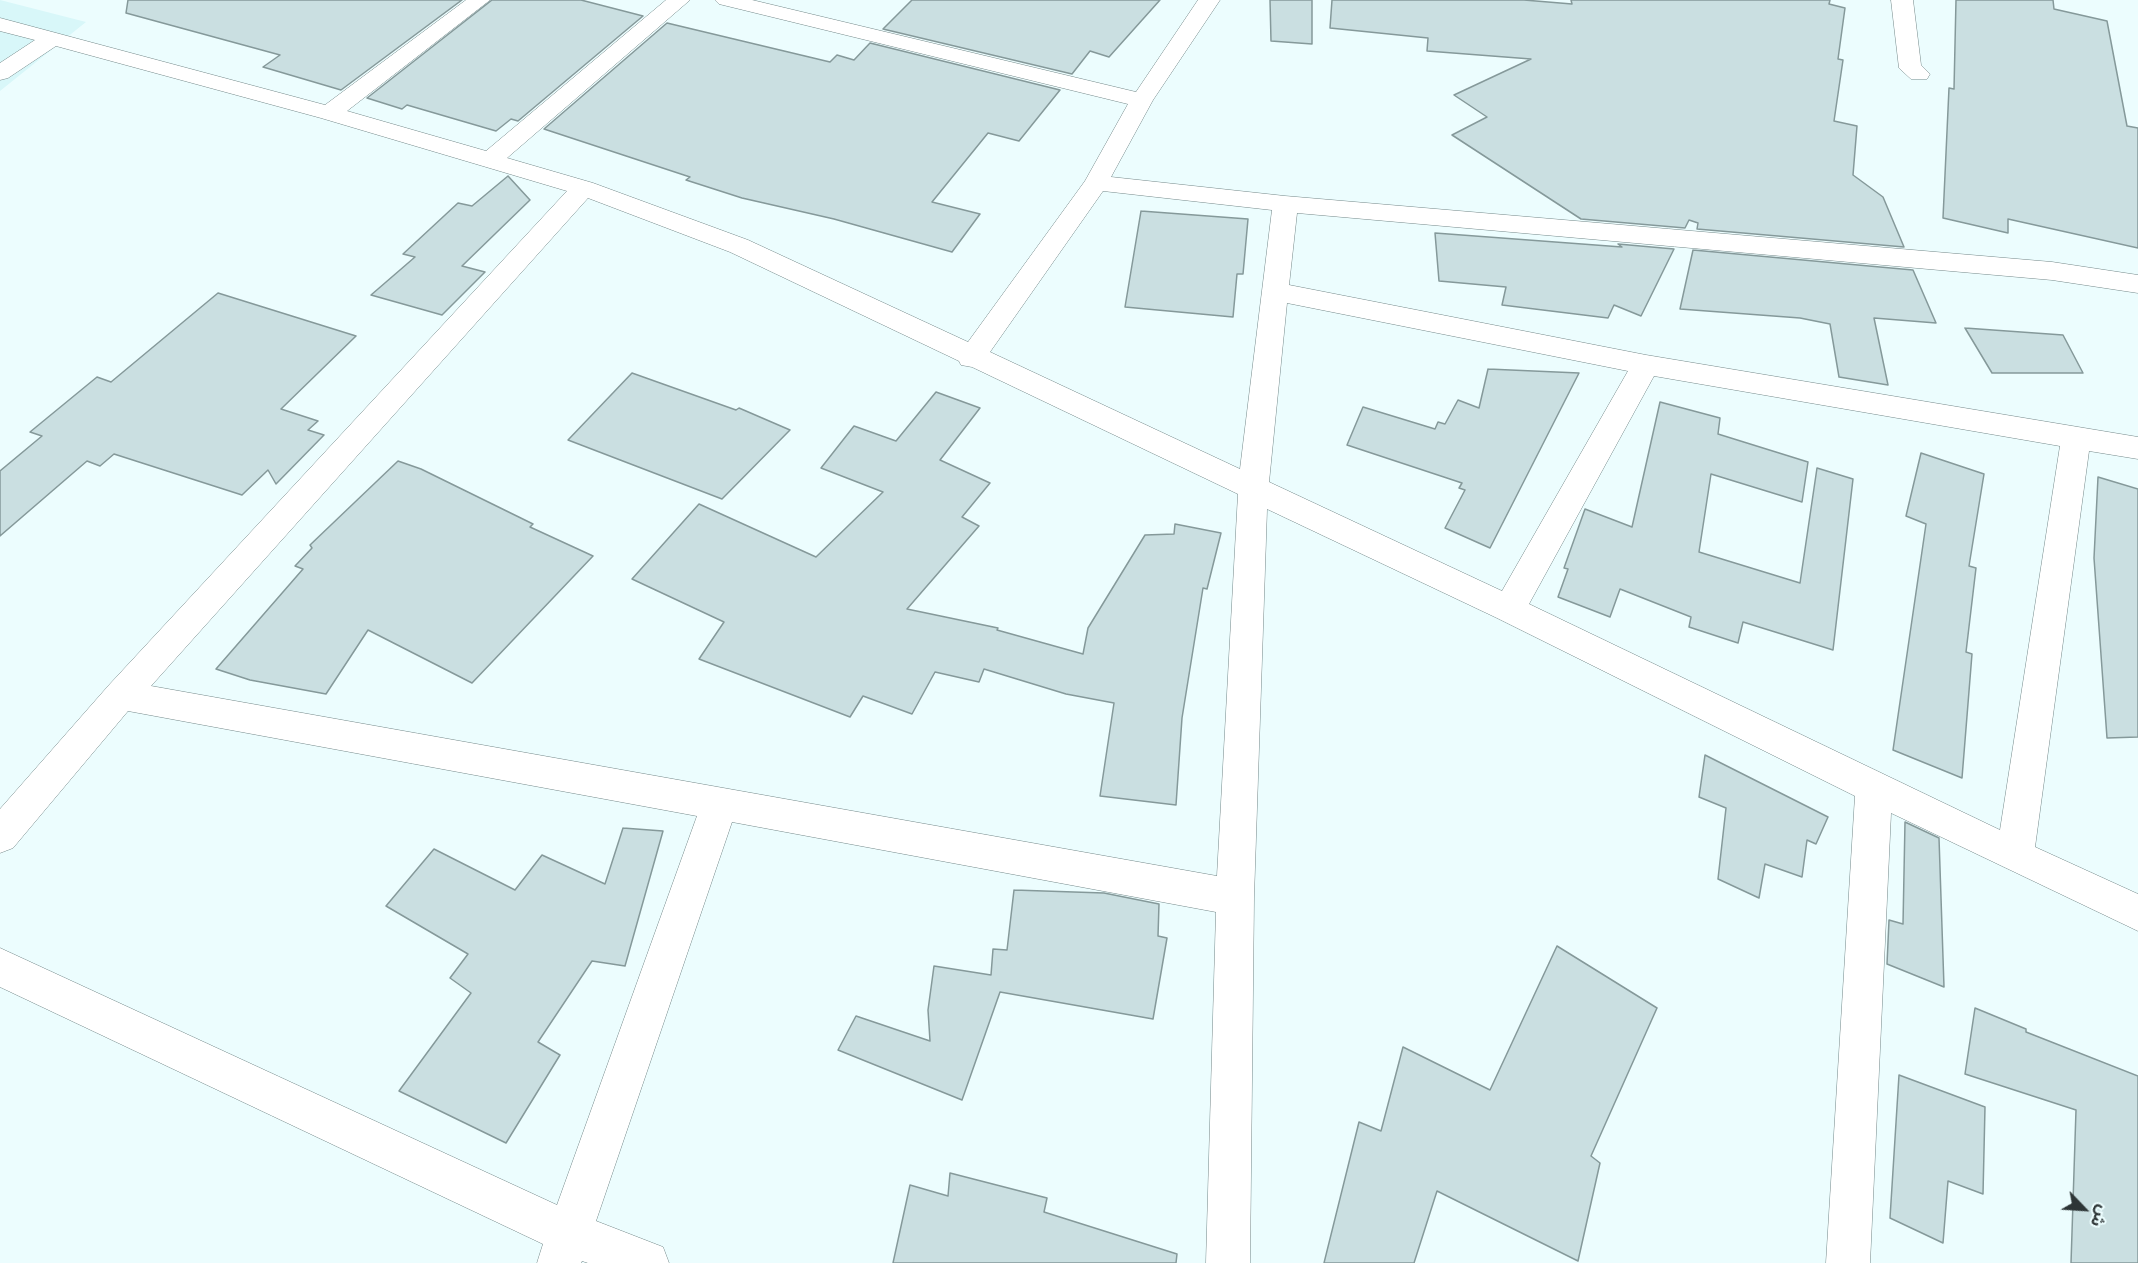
<!DOCTYPE html>
<meta charset="utf-8">
<style>
body{margin:0}
#map{position:relative;width:2138px;height:1263px;overflow:hidden;background:#ecfdfe;font-family:Mulish,"Noto Sans Arabic",sans-serif}
canvas{display:block}
.north{position:absolute;left:2054px;top:1179px;width:60px;height:60px;-webkit-text-stroke:4px #ecfdfe;paint-order:stroke;rotate:115deg;font-size:16px;font-weight:700;line-height:24px;text-align:center;color:#2d3536}
.north::after{content:'';display:block;margin:auto;width:21px;height:27px;background:#2d3536;clip-path:polygon(50% 0,100% 100%,50% 72%,0 100%)}
</style>
<div id="map">
<canvas width="2138" height="1263"></canvas>
<div class="north">ش</div>
</div>
<script>
const g = document.querySelector('canvas').getContext('2d');
g.lineJoin = 'round';
function fill(path, color) { g.fillStyle = color; g.fill(path, 'evenodd'); }
const poly = rows => new Path2D(rows.map(r => 'M' + r).join(''));
function stroke(path, color, width, dash) { g.strokeStyle = color; g.lineWidth = width; g.lineCap = dash ? 'butt' : 'round'; g.setLineDash(dash || []); g.stroke(path); }
fill(poly([
 [0,0,86,22,0,91]
]), '#d8f7f9');
const building = poly([
 [128,0,462,0,341,90,263,67,280,55,126,13,128,0],
 [492,0,581,0,643,16,518,121,511,119,496,131,407,105,402,109,367,98,492,0],
 [912,0,1160,0,1109,57,1090,51,1072,74,883,29,912,0],
 [1270,0,1312,0,1312,44,1271,41,1270,0],
 [1332,0,1524,0,1572,4,1571,0,1830,0,1829,4,1845,8,1838,59,1843,60,1834,121,1857,126,1853,175,1883,197,1904,247,1697,229,1698,223,1689,220,1685,228,1581,219,1452,135,1487,117,1454,95,1531,59,1427,51,1428,38,1330,28,1332,0],
 [1956,0,2053,0,2054,9,2107,21,2127,126,2138,128,2138,248,2008,219,2008,233,1943,218,1949,88,1954,89,1956,0],
 [667,23,830,62,837,55,854,60,870,43,1060,90,1019,141,988,133,932,202,980,214,952,252,834,219,742,198,686,180,690,177,544,129,667,23],
 [508,176,530,200,462,266,485,272,442,315,371,295,415,257,403,254,458,203,472,206,508,176],
 [1141,211,1248,219,1243,274,1237,274,1233,317,1125,307,1141,211],
 [1435,233,1622,247,1618,244,1674,249,1641,316,1614,305,1608,318,1502,305,1506,287,1439,281,1435,233],
 [1693,250,1913,270,1936,323,1874,318,1888,385,1839,377,1830,324,1800,318,1680,309,1693,250],
 [218,293,356,336,281,409,318,421,308,430,324,435,276,484,268,470,242,495,114,454,100,466,87,461,0,536,0,471,42,436,30,432,97,377,111,382,218,293],
 [1965,328,2063,335,2083,373,1992,373,1965,328],
 [1488,369,1579,373,1490,548,1445,528,1465,490,1459,488,1462,483,1347,445,1363,407,1435,429,1438,422,1445,424,1458,400,1479,408,1488,369],
 [632,373,736,410,739,408,790,430,722,499,568,440,632,373],
 [936,392,980,408,940,460,990,483,962,517,979,526,907,609,998,628,997,630,1083,654,1088,628,1145,535,1174,534,1175,524,1221,533,1207,589,1203,588,1182,718,1176,805,1100,796,1114,703,1066,694,984,669,979,682,935,672,912,714,863,696,850,717,699,659,724,622,632,579,699,504,816,557,883,492,821,468,854,426,896,441,936,392],
 [1660,402,1720,418,1718,434,1808,462,1802,502,1711,474,1699,552,1800,583,1817,468,1853,479,1833,650,1743,622,1738,643,1689,627,1691,617,1620,589,1610,617,1558,597,1568,569,1564,568,1585,509,1632,527,1660,402],
 [1921,453,1984,474,1969,566,1976,568,1966,652,1972,654,1962,778,1893,750,1926,524,1906,516,1921,453],
 [398,461,421,469,533,524,530,527,593,556,472,683,368,630,326,694,250,680,216,669,303,569,295,566,312,548,310,545,398,461],
 [2098,477,2138,489,2138,737,2107,738,2094,558,2098,477],
 [1705,755,1828,817,1816,844,1807,840,1802,877,1765,864,1759,898,1718,879,1726,808,1699,797,1705,755],
 [1905,822,1939,838,1944,987,1887,964,1889,920,1903,924,1905,822],
 [623,828,663,831,625,966,592,961,538,1042,560,1055,506,1143,399,1091,471,993,450,978,468,954,386,906,434,849,515,890,542,855,605,884,623,828],
 [1014,890,1104,893,1159,904,1158,936,1167,938,1153,1019,1000,992,962,1100,838,1050,856,1016,930,1041,928,1010,934,966,991,975,993,949,1007,950,1014,890],
 [1557,946,1657,1008,1591,1156,1600,1163,1578,1261,1437,1191,1414,1263,1324,1263,1359,1122,1381,1131,1403,1047,1490,1090,1557,946],
 [1975,1008,2026,1029,2026,1032,2138,1076,2138,1263,2071,1263,2076,1110,1965,1074,1975,1008],
 [1899,1075,1985,1107,1983,1194,1948,1181,1943,1243,1890,1218,1899,1075],
 [950,1173,1047,1198,1044,1212,1177,1254,1176,1263,893,1263,910,1185,948,1196,950,1173]
]);
fill(building, '#cadfe1');
stroke(building, '#85999a', 1.5);
const minor = poly([
 [466,0,490,0,347,111,486,151,666,0,690,0,507,158,593,183,748,240,968,342,1085,181,1128,104,719,4,715,0,752,0,1136,92,1198,0,1220,0,1153,100,1111,177,1285,196,2052,262,2138,275,2138,293,2052,280,1297,213,1289,285,1646,355,2138,437,2138,459,2089,451,2035,847,2138,894,2138,931,1891,813,1870,1263,1826,1263,1855,796,1497,618,1267,509,1254,897,1250,1263,1206,1263,1216,912,732,822,596,1221,663,1247,669,1263,588,1263,582,1261,581,1263,537,1263,543,1244,0,987,0,948,557,1205,697,816,128,711,13,848,0,853,0,809,109,685,567,191,321,118,56,46,8,78,0,80,0,63,35,40,0,31,0,18,325,105,466,0],
 [1103,191,1272,210,1240,469,990,352,1103,191],
 [588,198,730,252,959,361,961,365,972,367,1238,494,1217,876,151,686,588,198],
 [1287,303,1628,371,1502,591,1269,482,1287,303],
 [1654,376,2060,446,2000,830,1529,604,1654,376],
 [1891,0,1913,0,1921,65,1930,74,1927,79,1911,79,1899,68,1891,0]
]);
stroke(minor, '#75898a', 1);
fill(minor, '#fff');
</script>
